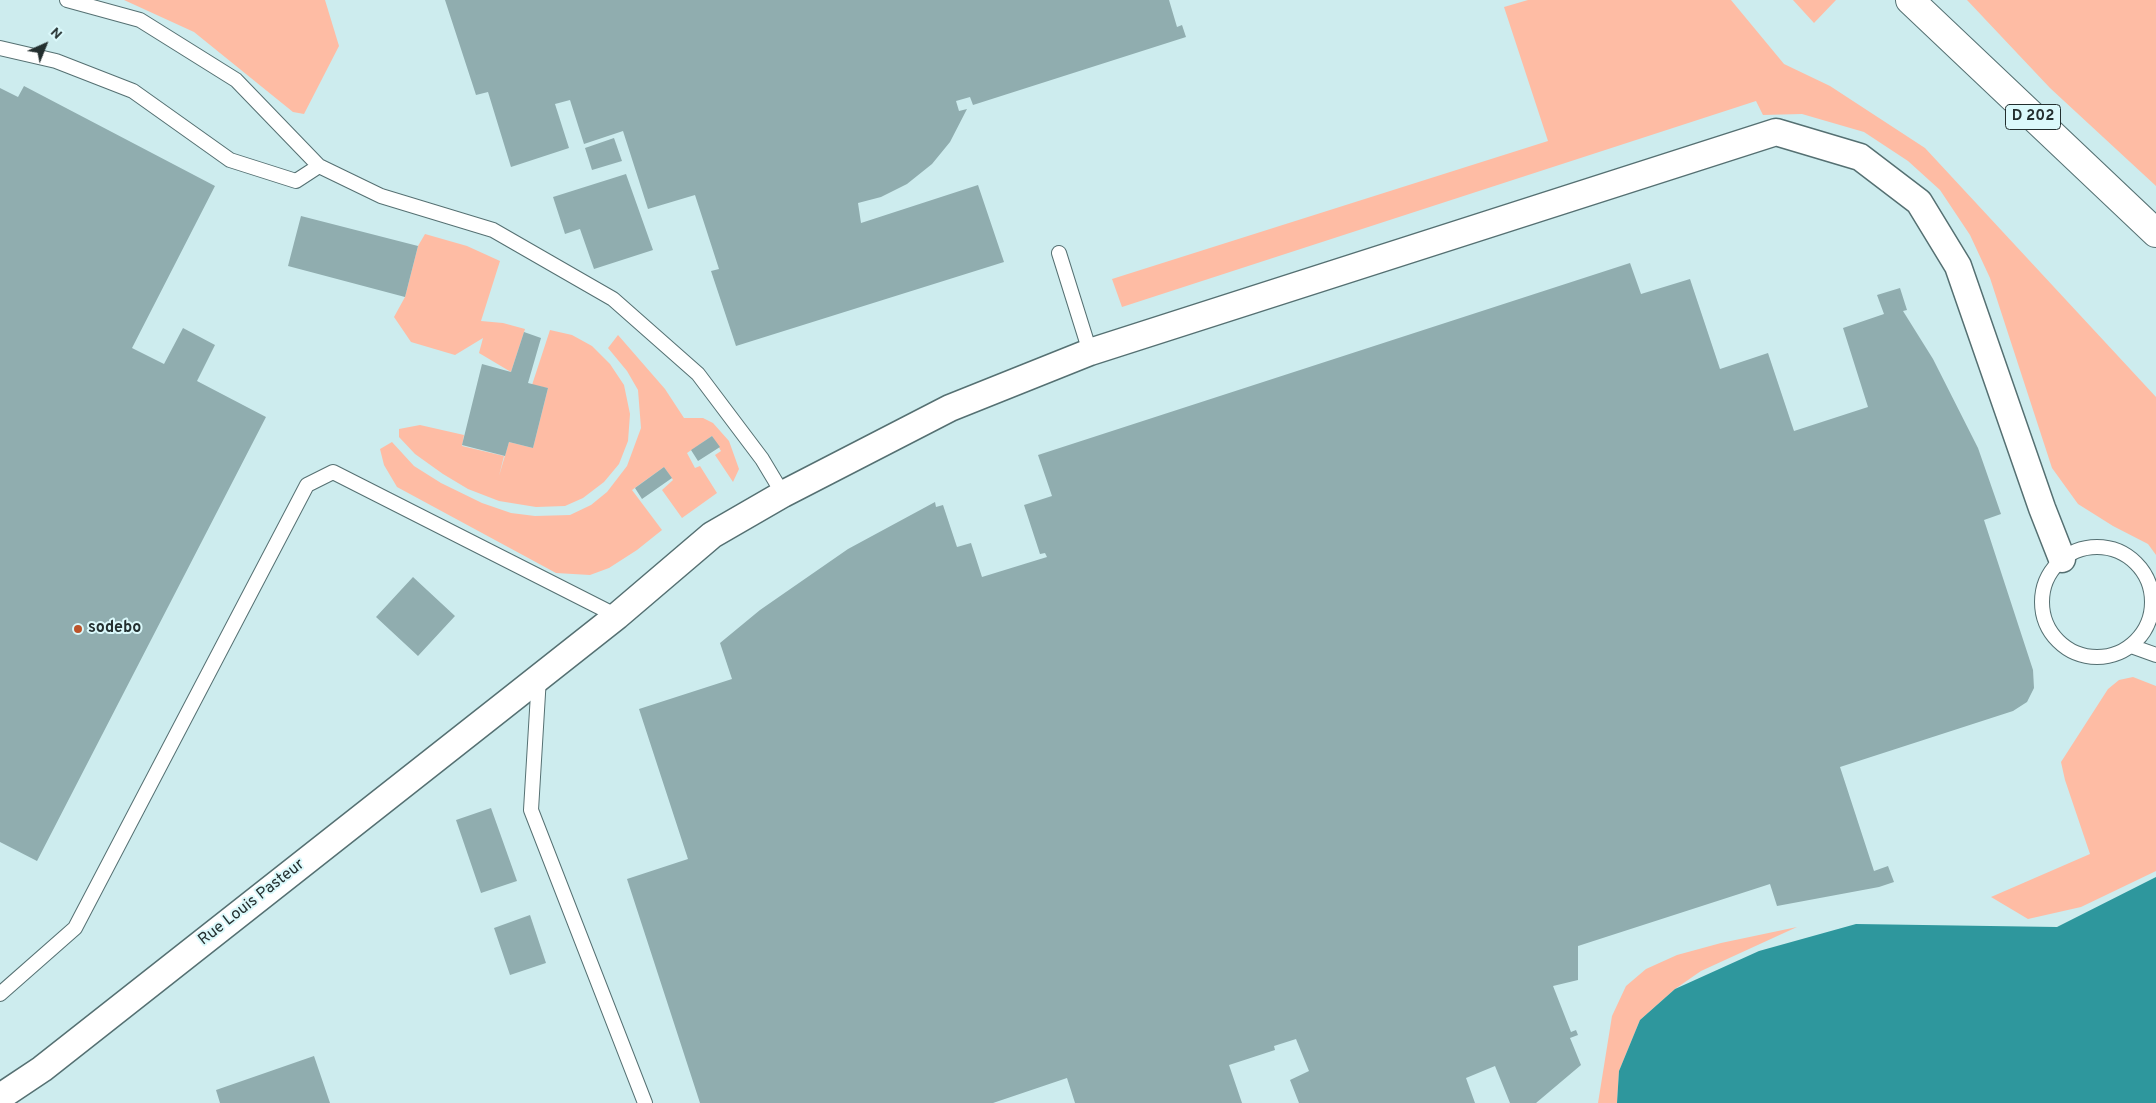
<!DOCTYPE html>
<style>
body{margin:0}
#map{position:relative;width:2156px;height:1103px;overflow:hidden;background:#cdecee;font-family:Overpass,sans-serif}
canvas{display:block}
.north{position:absolute;left:20px;top:20px;width:50px;height:50px;-webkit-text-stroke:4px #dbf9fb;paint-order:stroke;rotate:44deg;font-size:14px;font-weight:700;line-height:20px;text-align:center;color:#232f2f}
.north::after{content:'';display:block;margin:auto;width:18px;height:22px;background:#232f2f;clip-path:polygon(50% 0,100% 100%,50% 72%,0 100%)}
</style>
<div id="map">
<canvas width="2156" height="1103"></canvas>
<div class="north">N</div>
</div>
<script>
const g = document.querySelector('canvas').getContext('2d');
g.lineJoin = 'round';
function fill(path, color) { g.fillStyle = color; g.fill(path, 'evenodd'); }
const poly = rows => new Path2D(rows.map(r => 'M' + r).join(''));
function stroke(path, color, width, dash) { g.strokeStyle = color; g.lineWidth = width; g.lineCap = dash ? 'butt' : 'round'; g.setLineDash(dash || []); g.stroke(path); }
function write(font, color, halo, rows, align = 'center') {
  g.font = font + ' Overpass,sans-serif'; g.lineWidth = 4; g.setLineDash([]); g.textBaseline = 'middle'; g.strokeStyle = halo; g.fillStyle = color; for (const [text, x, y, turn = 0] of rows) {
    g.save(); g.translate(x, y); g.rotate((+turn || 0) * Math.PI / 180); g.textAlign = isNaN(turn) ? turn : align; if (halo) g.strokeText(text, 0, 0); g.fillText(text, 0, 0); g.restore();
  }
}
fill(poly([
 [124,0,325,0,339,46,304,114,293,112,194,32],
 [1528,0,1731,0,1784,64,1830,86,1925,148,2156,397,2156,555,2148,544,2113,526,2078,504,2052,468,1990,278,1970,235,1940,190,1908,161,1864,132,1802,114,1763,115,1756,101,1122,307,1112,279,1548,141,1504,7],
 [1793,0,1836,0,1814,23],
 [1967,0,2156,0,2156,186,2050,88],
 [425,234,467,246,500,261,481,321,503,323,525,329,511,372,479,353,483,338,455,355,411,342,394,317,405,297,418,246],
 [550,330,572,335,592,346,610,364,624,385,630,414,628,441,619,464,604,482,583,498,565,506,536,507,499,501,468,489,443,474,415,454,399,437,399,429,420,425,464,435,462,446,504,456,499,476,509,442,533,448,548,388,532,385],
 [618,335,665,389,684,418,703,418,713,423,729,441,739,469,733,482,715,455,721,451,712,436,687,453,695,468,700,466,717,493,682,518,662,490,673,480,664,467,632,490,662,530,637,550,609,568,590,575,556,573,397,487,384,465,380,449,392,442,414,466,441,483,482,503,511,513,535,516,570,515,591,505,607,492,627,466,641,428,638,390,627,371,608,348],
 [2133,677,2156,686,2156,871,2081,907,2028,919,1991,897,2090,854,2065,780,2061,762,2108,689,2119,680],
 [1797,927,1701,971,1675,989,1640,1020,1619,1071,1617,1103,1598,1103,1612,1016,1626,986,1646,969,1677,955,1721,943]
]), '#febca4');
fill(poly([
 [2156,877,2156,1103,1617,1103,1619,1071,1640,1020,1675,989,1759,951,1856,924,2057,927]
]), '#2e979d');
fill(poly([
 [445,0,1169,0,1177,27,1182,25,1186,37,973,105,970,97,956,101,959,111,967,109,950,142,932,164,907,184,881,197,858,203,861,223,978,185,1004,262,736,346,711,271,719,269,695,195,648,209,623,131,584,144,570,100,555,104,569,148,511,167,488,92,476,95],
 [24,86,215,186,132,348,164,364,183,328,215,345,197,381,266,417,37,861,0,842,0,88,18,97],
 [614,138,622,161,592,170,585,148],
 [626,174,653,250,594,269,580,229,565,234,553,197],
 [301,216,418,246,405,297,288,266],
 [1630,263,1641,294,1690,279,1720,369,1768,353,1794,431,1868,407,1843,328,1884,314,1877,295,1900,288,1907,310,1903,311,1933,359,1978,448,2001,514,1984,520,2033,670,2034,688,2027,702,2013,711,1840,767,1874,871,1888,866,1894,882,1879,887,1777,906,1770,884,1578,946,1578,980,1553,986,1571,1032,1576,1030,1578,1035,1570,1038,1581,1065,1536,1103,1510,1103,1495,1066,1466,1078,1475,1103,1299,1103,1290,1080,1309,1071,1296,1039,1274,1046,1275,1050,1229,1065,1242,1103,1075,1103,1067,1078,993,1103,700,1103,627,879,688,859,639,709,732,679,720,643,760,610,848,549,935,502,936,507,943,505,957,547,971,543,982,577,1047,557,1045,553,1040,554,1024,505,1052,496,1038,455],
 [524,332,541,338,528,383,548,388,533,448,509,442,505,456,462,445,482,364,511,372],
 [712,436,720,447,698,461,691,450],
 [664,467,672,478,642,499,635,488],
 [413,577,455,616,418,656,376,617],
 [491,808,517,881,481,893,456,820],
 [530,915,546,963,510,975,494,928],
 [314,1056,330,1103,220,1103,216,1090]
]), '#90adaf');
const service = poly([
 [67,0,140,20,236,80,319,166,381,196,493,230,613,299,698,374,762,459,783,494],
 [0,48,56,61,133,91,230,160,296,181,319,166],
 [1059,253,1090,352],
 '2042 602a55 55 0 1 1 110 0a55 55 0 1 1-110 0Z',
 [2131,646,2156,655],
 [539,677,531,810,645,1103],
 [0,994,75,928,307,485,333,472,617,616]
]);
const minor = poly([
 [0,1097,42,1069,503,706,617,616,712,535,783,494,950,408,1090,352,1776,132,1860,157,1919,202,1958,266,2042,508,2062,559]
]);
const primary = poly([
 [1910,0,2156,233]
]);
stroke(service, '#557072', 16);
stroke(minor, '#557072', 29);
stroke(primary, '#557072', 30);
stroke(service, '#fff', 14);
stroke(minor, '#fff', 26);
stroke(primary, '#fff', 28);
for (const [x, y, r, color] of [
 [78,629,5,"#bc542b"]
]) { const dot = new Path2D(); dot.arc(x, y, r, 0, 2 * Math.PI); g.fillStyle = color; g.fill(dot); stroke(dot, '#dbf9fb', 2); }
for (const [x, y, w] of [
 [2033,117,55]
]) { const box = new Path2D(); box.roundRect(x - w / 2, y - 12.5, w, 25, 4); g.fillStyle = '#dbf9fb'; g.fill(box); stroke(box, '#232f2f', 1); }
write('bold 15px', '#232f2f', null, [
 ["D 202",2033,117]
]);
write('bold 16px', '#232f2f', '#dbf9fb', [
 ["sodebo",88,629]
], 'left');
write('16px', '#232f2f', '#dbf9fb', [
 ["Rue Louis Pasteur",252,903,-38]
]);
</script>
